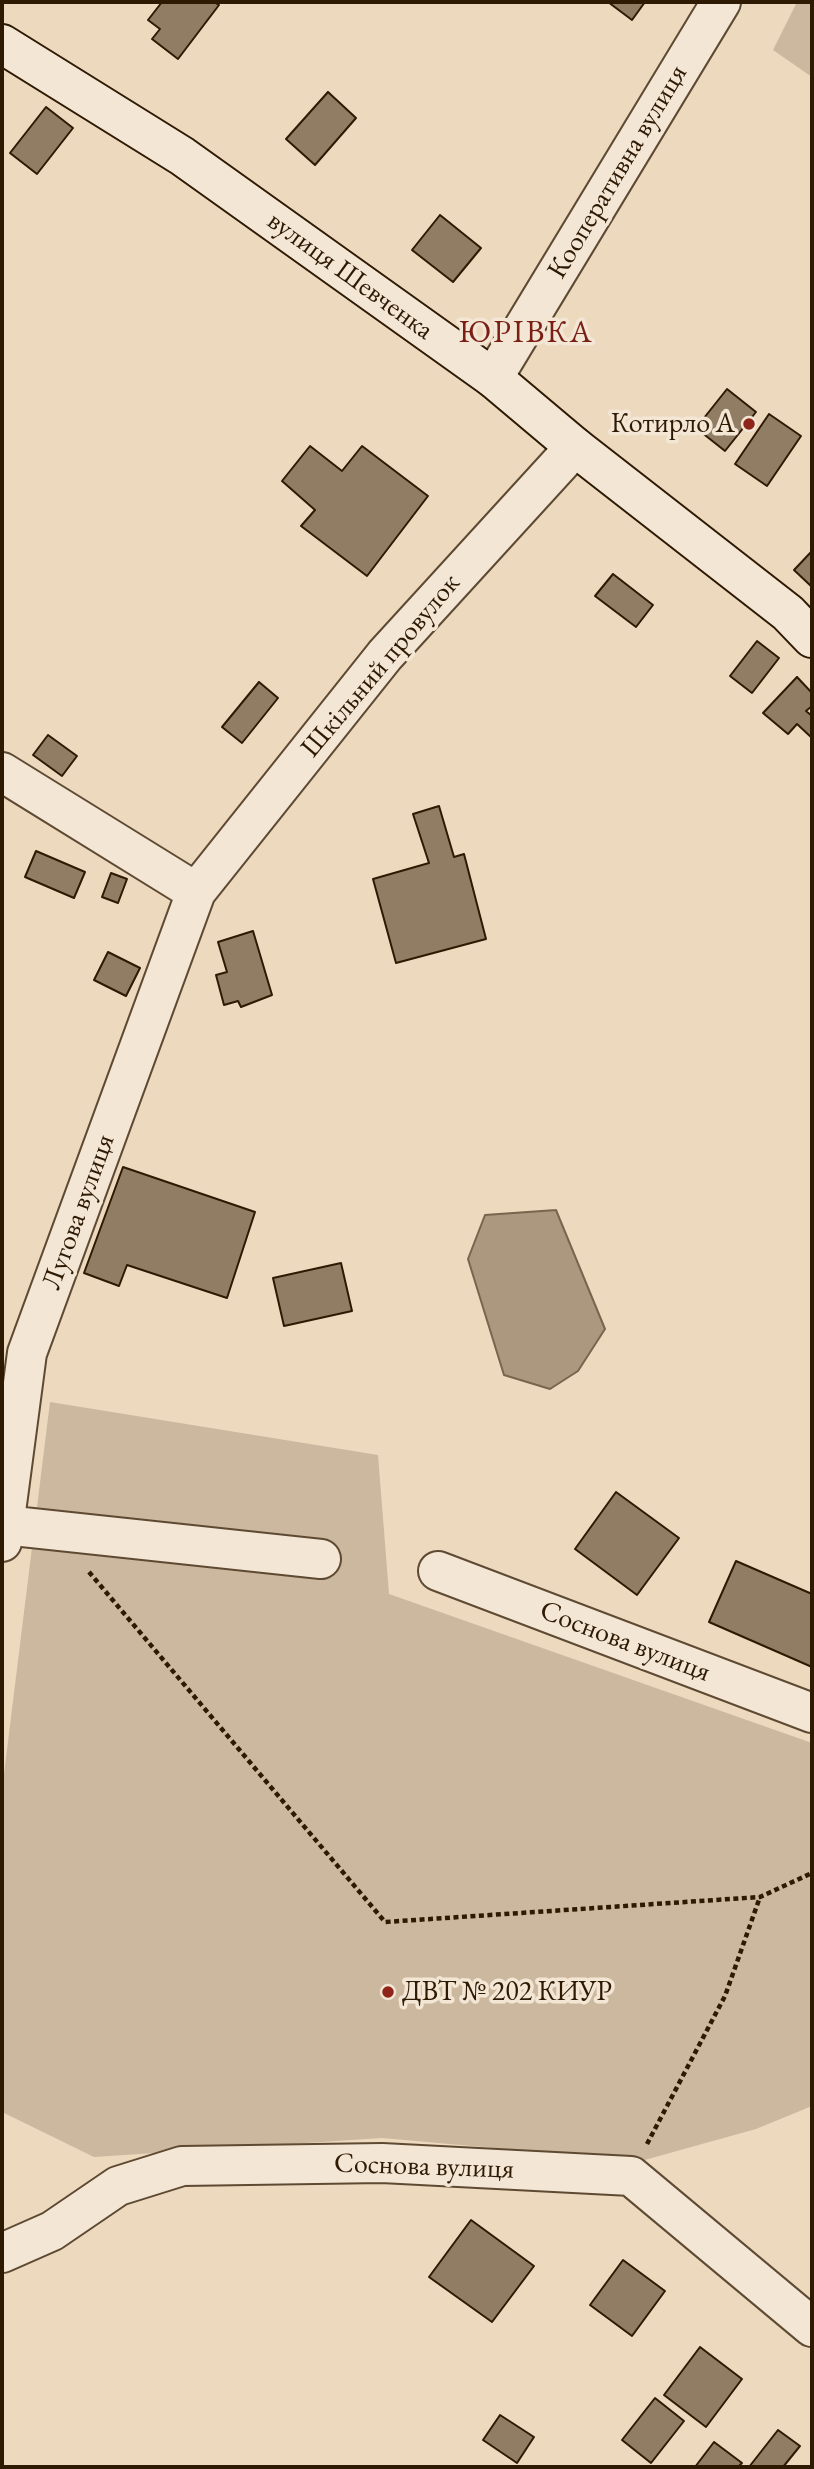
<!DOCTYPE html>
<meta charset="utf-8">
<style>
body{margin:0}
#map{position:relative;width:814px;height:2469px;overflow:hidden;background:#ecd9be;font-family:"EB Garamond",serif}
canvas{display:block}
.frame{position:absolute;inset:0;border:4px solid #2e1903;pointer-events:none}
</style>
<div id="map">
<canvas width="814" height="2469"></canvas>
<div class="frame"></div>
</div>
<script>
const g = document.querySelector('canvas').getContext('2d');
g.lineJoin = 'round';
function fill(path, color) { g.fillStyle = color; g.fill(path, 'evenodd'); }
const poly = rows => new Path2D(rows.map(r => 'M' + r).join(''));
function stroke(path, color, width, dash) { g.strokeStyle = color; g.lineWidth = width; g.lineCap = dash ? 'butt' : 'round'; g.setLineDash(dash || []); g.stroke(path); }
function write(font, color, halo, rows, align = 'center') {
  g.font = font + ' "EB Garamond",serif'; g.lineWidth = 7; g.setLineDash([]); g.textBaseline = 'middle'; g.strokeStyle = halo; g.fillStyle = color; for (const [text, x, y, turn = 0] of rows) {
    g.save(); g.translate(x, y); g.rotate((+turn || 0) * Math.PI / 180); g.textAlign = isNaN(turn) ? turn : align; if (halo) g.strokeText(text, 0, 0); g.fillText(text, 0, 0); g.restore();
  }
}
fill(poly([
 [797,2,812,2,812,77,773,50],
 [50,1402,378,1455,389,1594,812,1743,812,2106,756,2129,641,2161,382,2138,94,2157,2,2112,2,1790]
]), '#ccb89e');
const water = poly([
 [556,1210,605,1329,578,1371,550,1389,504,1375,468,1259,485,1215,556,1210]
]);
fill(water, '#ab987e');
stroke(water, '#79654d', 2);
const building = poly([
 [162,2,214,2,219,5,178,59,152,39,160,29,148,20,162,2],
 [608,2,645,2,632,20,608,2],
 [328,92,356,118,315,165,286,139,328,92],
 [46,107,73,128,37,174,10,153,46,107],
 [440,215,481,248,453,282,412,250,440,215],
 [727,389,756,412,725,451,696,428,727,389],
 [769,414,801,436,767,486,735,464,769,414],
 [310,446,342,471,362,446,428,496,367,576,301,526,315,510,282,481,310,446],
 [812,551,812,587,794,570,812,551],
 [613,574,653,605,636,627,595,596,613,574],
 [757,641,779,658,752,693,730,676,757,641],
 [797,677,812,693,812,706,806,711,812,716,812,738,797,724,788,734,763,713,797,677],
 [259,682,278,698,242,743,222,727,259,682],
 [48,735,77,756,62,776,33,755,48,735],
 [439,806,454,857,464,854,486,939,396,963,373,879,429,863,413,814,439,806],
 [36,851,85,872,74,898,25,877,36,851],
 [111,873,127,879,118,903,102,897,111,873],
 [253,931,272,995,241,1007,238,1001,224,1005,216,975,227,972,218,942,253,931],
 [108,952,140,968,126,996,94,980,108,952],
 [123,1167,255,1212,227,1298,127,1265,119,1286,84,1273,123,1167],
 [341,1263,352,1311,284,1326,273,1278,341,1263],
 [616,1492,679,1538,637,1595,575,1549,616,1492],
 [736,1561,812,1594,812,1667,709,1622,736,1561],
 [471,2220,534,2266,492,2322,429,2277,471,2220],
 [623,2260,665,2291,632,2336,590,2305,623,2260],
 [700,2347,742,2379,706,2427,664,2395,700,2347],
 [655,2398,684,2421,651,2463,622,2440,655,2398],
 [500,2415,534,2437,517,2463,483,2440,500,2415],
 [778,2430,800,2446,783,2467,749,2467,778,2430],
 [714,2442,742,2463,738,2467,695,2467,714,2442]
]);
fill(building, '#917d64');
stroke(building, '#2e1903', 2);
const street = poly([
 [493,378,721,2],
 [2,772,196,892],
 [4,1525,321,1559],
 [2,1542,27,1353,196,892,385,655,575,447],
 [438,1571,812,1713],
 [2,2253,52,2231,118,2186,182,2166,382,2163,631,2176,812,2327]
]);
const secondary = poly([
 [2,44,182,156,493,378,575,447,788,613,812,638]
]);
stroke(street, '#5e4932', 42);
stroke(secondary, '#2e1903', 42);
stroke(poly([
 [89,1572,385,1922,760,1897,812,1873],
 [647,2144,725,1996,760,1897]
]), '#2e1903', 4.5, [5, 3.5]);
stroke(street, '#f3e6d5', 38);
stroke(secondary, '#f3e6d5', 38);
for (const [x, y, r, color] of [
 [749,424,7,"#8f2418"],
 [388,1992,7,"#8f2418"]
]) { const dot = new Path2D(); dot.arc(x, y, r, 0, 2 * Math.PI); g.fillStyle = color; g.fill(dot); stroke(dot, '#f3e6d5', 2.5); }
write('28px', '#2e1903', '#f3e6d5', [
 ["Кооперативна вулиця",618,172,-59],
 ["вулиця Шевченка",350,276,36],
 ["Шкільний провулок",381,666,-50],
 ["Лугова вулиця",79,1212,-70],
 ["Соснова вулиця",625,1642,21],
 ["Соснова вулиця",424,2167,2]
]);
write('28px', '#2e1903', '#f3e6d5', [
 ["Котирло А",735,424],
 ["ДВТ № 202 КИУР",402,1992,"left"]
], 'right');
g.letterSpacing = '2px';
write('32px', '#7a1f14', '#f3e6d5', [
 ["ЮРІВКА",526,333]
]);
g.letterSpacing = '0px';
</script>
